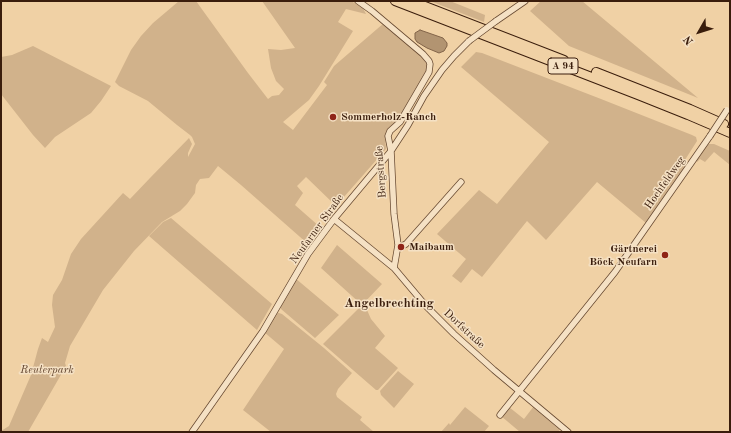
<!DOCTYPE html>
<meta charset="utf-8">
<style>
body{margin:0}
#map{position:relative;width:731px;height:433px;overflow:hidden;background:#f0d1a5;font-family:"Old Standard TT",serif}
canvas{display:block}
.frame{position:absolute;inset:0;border:2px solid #3a1d0c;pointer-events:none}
.north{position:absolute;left:679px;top:12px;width:40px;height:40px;-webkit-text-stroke:3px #f5e1c4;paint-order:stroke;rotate:231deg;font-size:11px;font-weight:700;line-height:16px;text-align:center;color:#3a1d0c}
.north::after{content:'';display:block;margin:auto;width:14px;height:18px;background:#3a1d0c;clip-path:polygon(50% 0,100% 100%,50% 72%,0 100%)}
</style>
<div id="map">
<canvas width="731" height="433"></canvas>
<div class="frame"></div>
<div class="north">N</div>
</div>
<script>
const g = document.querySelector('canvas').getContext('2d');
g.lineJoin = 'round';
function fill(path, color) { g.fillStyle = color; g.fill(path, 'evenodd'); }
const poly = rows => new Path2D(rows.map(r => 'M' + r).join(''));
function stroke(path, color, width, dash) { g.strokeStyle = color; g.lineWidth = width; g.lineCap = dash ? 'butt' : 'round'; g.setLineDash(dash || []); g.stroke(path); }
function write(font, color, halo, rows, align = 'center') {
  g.font = font + ' "Old Standard TT",serif'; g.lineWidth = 3; g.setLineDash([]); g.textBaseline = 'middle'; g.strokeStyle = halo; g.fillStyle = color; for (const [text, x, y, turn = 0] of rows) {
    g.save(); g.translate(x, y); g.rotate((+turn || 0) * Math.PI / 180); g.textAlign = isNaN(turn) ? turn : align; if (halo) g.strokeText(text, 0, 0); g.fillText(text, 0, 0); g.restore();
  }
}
fill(poly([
 [179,1,196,1,248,73,268,99,272,96,279,95,284,89,276,81,271,68,268,49,281,50,295,48,262,1,351,1,363,8,366,14,346,9,338,22,353,31,319,86,309,100,283,122,293,130,327,85,324,82,334,66,384,23,425,57,427,64,427,71,398,120,393,126,386,132,385,137,386,149,336,206,306,177,297,186,303,193,295,205,320,227,308,244,241,185,218,166,209,178,200,179,196,185,195,193,187,204,180,211,162,222,134,251,103,290,70,346,65,363,66,366,28,432,1,432,1,431,9,426,31,375,38,349,42,338,48,342,55,327,52,305,53,295,62,280,71,254,81,239,123,193,130,199,150,178,189,138,192,144,188,153,188,157,195,144,192,137,190,135,177,125,148,101,119,86,115,82,131,50,141,36,153,23],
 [430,1,450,1,485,15,484,22],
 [541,1,582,1,698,98,569,46,530,11],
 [33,46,111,86,101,101,91,113,55,137,45,148,33,135,1,94,1,57,12,55],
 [476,52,482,53,601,99,692,135,696,137,697,141,683,163,685,167,646,223,597,182,546,240,527,221,482,277,472,269,461,283,452,276,466,259,437,234,479,190,497,204,549,142,461,67],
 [707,144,714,144,730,151,730,165,714,152,705,162,700,159,697,162,695,159],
 [171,218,272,304,257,330,149,236,163,222],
 [337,245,382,284,362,305,367,310,371,319,385,336,375,348,398,368,378,390,376,390,323,344,362,305,321,268],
 [295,278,339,315,315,338,281,309,280,304],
 [276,312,282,314,324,348,352,373,338,389,336,394,337,397,362,417,360,420,374,432,271,432,243,410,284,349,264,332],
 [398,371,414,384,394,408,381,395,380,391],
 [534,406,561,428,558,432,520,432,501,416,509,407,524,419],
 [465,407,489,426,484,432,441,432,449,423,450,425]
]), '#d1b28b');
const water = poly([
 [420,30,443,38,447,43,447,46,444,51,439,53,427,48,417,42,415,39,415,33,420,30]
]);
fill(water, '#b29471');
stroke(water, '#826449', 1);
const minor = poly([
 [358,1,372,11,423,54,429,61,430,64,429,72,400,122,390,131,388,136,391,151,394,214,398,245,394,268],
 [496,21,525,1],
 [334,219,394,268,426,306,454,334,494,370,568,432],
 [398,245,402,246,406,244,461,182],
 [500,415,615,272,710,136],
 [192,432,263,331,308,254,334,219,391,151,408,125,424,96,442,70,454,56,469,41]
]);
const highway = poly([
 [395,1,638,95,688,115,730,133],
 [412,1,564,60],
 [596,72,690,109,724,124]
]);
stroke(minor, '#684a32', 7);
stroke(highway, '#3a1d0c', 10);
stroke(minor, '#f5e1c4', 5.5);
stroke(highway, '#f0d1a5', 8);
const minorBridge = poly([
 [469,41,496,21],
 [710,136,727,110]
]);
stroke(minorBridge, '#684a32', 7, []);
stroke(minorBridge, '#f5e1c4', 5.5);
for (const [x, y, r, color] of [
 [333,117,4,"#8f2418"],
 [401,247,4,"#8f2418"],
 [665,255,4,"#8f2418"]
]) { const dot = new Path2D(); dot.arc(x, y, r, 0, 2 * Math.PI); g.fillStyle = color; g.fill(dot); stroke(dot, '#f5e1c4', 1.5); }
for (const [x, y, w] of [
 [563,66,30]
]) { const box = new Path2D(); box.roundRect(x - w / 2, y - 8, w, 16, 3); g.fillStyle = '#f5e1c4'; g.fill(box); stroke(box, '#3a1d0c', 1); }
write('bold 10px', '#3a1d0c', null, [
 ["A 94",563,66]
]);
write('bold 11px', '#3a1d0c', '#f5e1c4', [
 ["Sommerholz-Ranch",341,117],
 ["Maibaum",409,247],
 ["Gärtnerei",657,249,"right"],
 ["Böck Neufarn",657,262,"right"]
], 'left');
write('11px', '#3a1d0c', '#f5e1c4', [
 ["Bergstraße",381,172,-94],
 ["Hochfeldweg",665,183,-55],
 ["Neufarner Straße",317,229,-54],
 ["Dorfstraße",464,329,43]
]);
write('italic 11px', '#60422c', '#f5e1c4', [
 ["Reuterpark",47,370]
]);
write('bold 13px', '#3a1d0c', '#f5e1c4', [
 ["Angelbrechting",389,304]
]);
</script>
